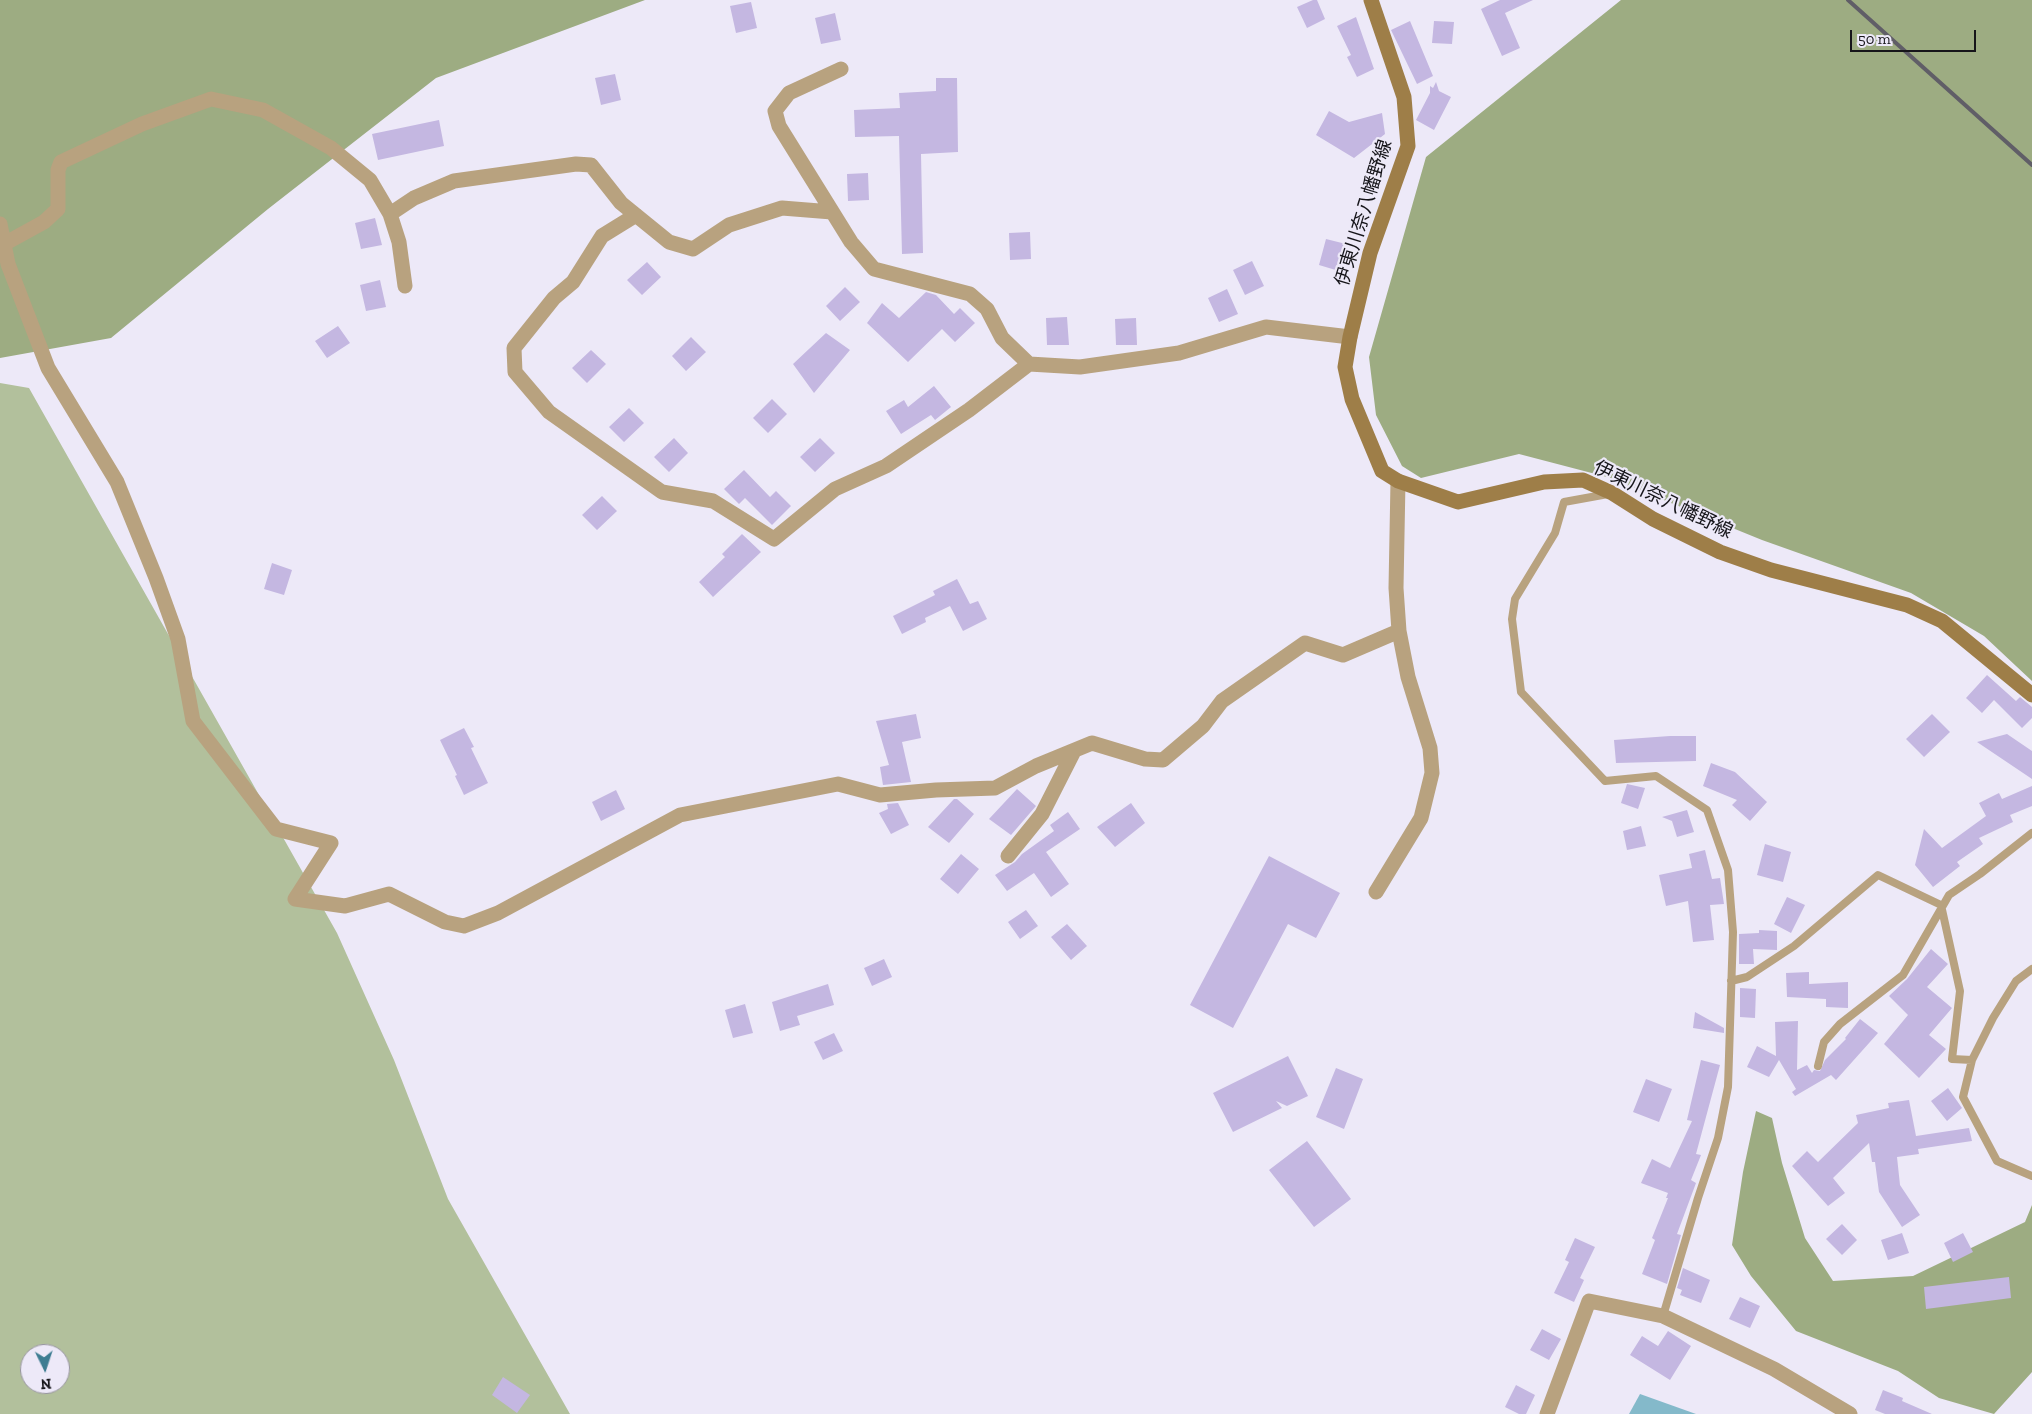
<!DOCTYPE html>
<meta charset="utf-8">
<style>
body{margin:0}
#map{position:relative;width:2032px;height:1414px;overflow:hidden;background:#ede9f8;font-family:"Zilla Slab",serif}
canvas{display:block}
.north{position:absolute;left:20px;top:1344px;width:50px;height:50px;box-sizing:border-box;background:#ede9f8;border:1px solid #97949f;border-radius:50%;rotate:176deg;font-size:14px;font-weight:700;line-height:20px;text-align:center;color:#16151a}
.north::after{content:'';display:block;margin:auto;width:18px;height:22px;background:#3e7d92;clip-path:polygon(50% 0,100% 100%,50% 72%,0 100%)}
.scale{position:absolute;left:1850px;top:30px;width:126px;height:22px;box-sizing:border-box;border:2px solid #16151a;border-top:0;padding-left:6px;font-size:15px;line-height:18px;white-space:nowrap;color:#16151a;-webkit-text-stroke:4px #ede9f8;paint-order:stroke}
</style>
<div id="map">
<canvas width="2032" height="1414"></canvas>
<div class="north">N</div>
<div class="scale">50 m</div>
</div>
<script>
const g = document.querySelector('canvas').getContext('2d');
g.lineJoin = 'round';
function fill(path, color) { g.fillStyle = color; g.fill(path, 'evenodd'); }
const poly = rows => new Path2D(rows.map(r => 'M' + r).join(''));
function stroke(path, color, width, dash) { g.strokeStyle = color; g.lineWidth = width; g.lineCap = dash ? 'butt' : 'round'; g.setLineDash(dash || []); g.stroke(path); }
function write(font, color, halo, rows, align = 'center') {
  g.font = font + ' "Zilla Slab","Noto Sans JP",serif'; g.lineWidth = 4.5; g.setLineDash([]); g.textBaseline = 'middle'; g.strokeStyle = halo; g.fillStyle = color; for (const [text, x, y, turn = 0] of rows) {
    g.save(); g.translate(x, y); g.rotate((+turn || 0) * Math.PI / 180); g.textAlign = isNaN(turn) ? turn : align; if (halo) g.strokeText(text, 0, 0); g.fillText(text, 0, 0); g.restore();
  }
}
fill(poly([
 [0,383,29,388,337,933,394,1060,448,1199,570,1414,0,1414],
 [30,1354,60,1354,60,1384,30,1384]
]), '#b2c09c');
fill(poly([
 [0,0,645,0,436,78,268,209,111,338,0,358],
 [1621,0,2032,0,2032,681,1984,636,1911,593,1762,540,1607,477,1519,454,1421,478,1402,466,1376,415,1369,357,1426,157],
 [1756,1111,1772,1118,1782,1163,1805,1238,1833,1281,1913,1276,2025,1222,2032,1205,2032,1372,1994,1414,1939,1398,1898,1371,1796,1331,1751,1276,1732,1245,1743,1172]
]), '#9dac82');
fill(poly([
 [1640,1394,1696,1414,1629,1414]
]), '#84b9ca');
fill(poly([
 [1313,0,1317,0,1325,19,1307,28,1297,7],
 [1500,0,1533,0,1505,13,1520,48,1502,56,1481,9],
 [751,2,757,28,736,33,730,6],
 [835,13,841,40,821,44,815,18],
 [1356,17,1374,69,1357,77,1347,57,1351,55,1337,26],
 [1410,21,1433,76,1417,84,1391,30],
 [1434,21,1454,22,1452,44,1432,43],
 [615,74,621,100,601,105,595,78],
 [936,78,957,78,958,152,921,154,923,253,902,254,899,136,855,137,854,110,900,108,899,93,936,91],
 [1436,82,1439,91,1451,97,1434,130,1416,120,1430,93,1430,86,1433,88],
 [1329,111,1349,122,1382,113,1385,134,1354,158,1316,135],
 [439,120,444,146,378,160,372,134],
 [868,173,869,200,848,201,847,174],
 [375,218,382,245,361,249,355,223],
 [1030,232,1031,259,1010,260,1009,233],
 [1326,239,1346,244,1339,271,1319,265],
 [1252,261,1264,286,1245,295,1233,270],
 [647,262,661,277,642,295,627,280],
 [380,280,386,307,366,311,360,285],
 [845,287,860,302,840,321,826,306],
 [1227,289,1238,314,1219,322,1208,298],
 [926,292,936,295,954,314,960,308,975,323,955,342,942,329,908,362,867,323,882,303,899,318],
 [1067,317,1069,345,1047,345,1046,318],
 [1136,318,1137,345,1116,345,1115,319],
 [338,326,350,343,327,358,315,341],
 [826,333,850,350,814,393,793,364],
 [691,337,706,352,686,371,672,356],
 [591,350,606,364,587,383,572,368],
 [934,386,951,407,935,420,931,415,901,434,886,411,904,400,908,407],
 [772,399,787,414,768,433,753,418],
 [629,408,644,423,624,442,609,427],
 [674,438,688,453,669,472,654,457],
 [820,438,835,453,815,472,800,457],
 [744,470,770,497,776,491,791,506,772,525,745,498,739,504,724,489],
 [602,496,617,511,597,530,582,515],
 [742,534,761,552,713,597,699,582,725,557,722,554],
 [272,563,292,570,284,595,264,589],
 [957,579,970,604,978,601,987,619,963,631,950,606,925,618,926,622,902,634,893,616,935,595,933,591],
 [1987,675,2016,701,2020,697,2032,707,2032,718,2022,728,1994,700,1982,713,1966,698],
 [916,714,921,738,902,742,911,782,883,785,880,767,889,765,876,721],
 [1932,714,1950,732,1924,757,1906,739],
 [464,728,474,747,471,748,488,783,464,795,455,776,457,775,440,740],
 [2007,734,2032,751,2032,779,1977,742],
 [1670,736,1696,736,1696,761,1616,763,1614,740],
 [1711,763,1735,772,1767,802,1750,821,1732,805,1737,800,1703,786],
 [1627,784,1645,788,1638,809,1621,803],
 [2032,786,2032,806,2010,815,2013,822,1979,838,1983,844,1957,862,1960,866,1933,887,1915,865,1924,829,1942,848,1986,816,1979,803,1999,793,2002,799],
 [1017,789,1036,806,1011,835,989,819],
 [616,790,625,809,601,821,592,802],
 [954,799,957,799,974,814,949,843,928,827],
 [898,803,909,825,891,834,879,813,888,809,887,804],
 [1131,803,1145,823,1115,847,1097,827],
 [1687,810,1694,832,1677,837,1672,821,1662,817],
 [1068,812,1080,829,1046,852,1069,884,1051,897,1034,873,1007,891,995,875,1015,862,1022,854,1054,831,1050,825],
 [1641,826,1646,846,1627,850,1623,831],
 [1765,844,1791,852,1783,882,1757,875],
 [1705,850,1712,879,1720,878,1724,904,1710,905,1714,940,1693,942,1688,901,1666,906,1659,875,1692,868,1689,854],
 [961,854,979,869,958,894,940,879],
 [1269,856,1340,893,1316,938,1288,924,1233,1028,1190,1005],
 [1787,897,1805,905,1791,933,1774,924],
 [1026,910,1038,926,1020,939,1008,922],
 [1067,924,1087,946,1071,960,1051,937],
 [1759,930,1777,931,1777,950,1753,949,1754,964,1739,964,1739,934,1759,933],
 [1931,949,1948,964,1927,987,1952,1008,1929,1035,1946,1049,1919,1078,1884,1044,1908,1015,1889,996,1907,979],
 [884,959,892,977,872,986,864,968],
 [1809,972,1809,984,1848,982,1848,1008,1826,1007,1826,999,1787,997,1786,973],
 [828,984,834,1005,797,1016,800,1025,780,1031,772,1002],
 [1740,988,1756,989,1755,1018,1740,1017],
 [745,1004,753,1033,733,1038,725,1010],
 [1695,1012,1724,1028,1724,1033,1693,1028],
 [1860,1019,1878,1033,1836,1080,1831,1075,1795,1096,1792,1092,1796,1089,1779,1060,1769,1077,1747,1067,1757,1046,1776,1056,1775,1022,1798,1021,1797,1070,1807,1065,1812,1073,1814,1070,1820,1071,1825,1060,1846,1039,1845,1038],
 [834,1033,843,1051,823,1060,814,1042],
 [1288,1056,1308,1096,1287,1106,1276,1101,1282,1108,1233,1132,1213,1093],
 [1701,1060,1720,1065,1696,1154,1701,1155,1691,1180,1696,1183,1677,1234,1681,1235,1667,1284,1642,1274,1655,1240,1652,1238,1668,1198,1666,1198,1668,1193,1641,1183,1652,1159,1670,1168,1692,1121,1687,1120],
 [1336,1068,1363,1079,1344,1129,1316,1117],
 [1646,1079,1672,1089,1659,1122,1633,1112],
 [1948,1088,1962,1108,1947,1121,1931,1101],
 [1909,1100,1916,1136,1969,1128,1972,1141,1918,1149,1919,1154,1897,1157,1900,1185,1920,1215,1902,1227,1879,1192,1875,1162,1872,1162,1869,1143,1833,1178,1845,1193,1828,1206,1792,1166,1807,1151,1818,1162,1858,1123,1856,1115,1889,1108,1888,1103],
 [1307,1141,1351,1199,1314,1227,1269,1170],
 [1842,1224,1857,1240,1842,1255,1826,1239],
 [1902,1233,1909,1253,1888,1260,1881,1240],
 [1963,1233,1973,1252,1953,1262,1944,1243],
 [1575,1238,1595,1247,1580,1278,1584,1280,1574,1302,1554,1293,1569,1262,1565,1260],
 [1683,1268,1710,1280,1701,1303,1680,1295,1682,1290,1677,1288],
 [2009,1277,2011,1298,1926,1309,1924,1287],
 [1740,1297,1760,1306,1750,1328,1729,1319],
 [1542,1329,1561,1339,1549,1360,1530,1350],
 [1668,1331,1691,1346,1670,1380,1630,1355,1642,1336,1658,1346],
 [503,1377,530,1395,517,1413,492,1395],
 [1516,1385,1535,1395,1526,1414,1519,1414,1505,1407],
 [1883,1390,1903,1398,1902,1401,1932,1414,1885,1414,1875,1410]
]), '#c4b7e1');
stroke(poly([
 [1608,494,1564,502,1555,533,1515,599,1512,619,1521,692,1605,781,1656,776,1707,810,1728,870,1733,932,1728,1087,1718,1138,1698,1198,1663,1316],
 [2032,969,2016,981,1993,1018,1972,1060,1963,1097,1997,1161,2032,1176],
 [1731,981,1747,977,1794,946,1878,875,1941,905,1960,991,1952,1059,1972,1060],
 [1818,1066,1824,1042,1840,1024,1903,975,1949,895,1980,874,2032,833]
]), '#b8a27f', 8);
stroke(poly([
 [841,69,789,93,775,111,779,126,851,242,874,269,970,294,987,309,1002,338,1029,364,1080,367,1179,353,1266,327,1350,337],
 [390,214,414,198,454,181,576,164,591,165,621,203,669,242,693,249,729,225,782,208,832,212],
 [636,215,602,236,573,282,554,298,514,348,515,372,549,412,662,492,713,501,774,539,835,489,886,466,969,410,1029,364],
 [0,224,8,264,48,368,117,482,156,578,178,639,193,721,276,829,331,843,295,899,345,906,389,894,445,922,464,926,498,913,680,815,838,784,880,795,936,790,995,788,1036,766,1092,743,1145,759,1163,760,1203,726,1222,701,1305,643,1343,655,1399,631],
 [4,244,44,222,58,209,58,170,61,162,142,124,211,99,263,110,331,148,370,180,390,214,399,242,405,286],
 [1008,856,1042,814,1074,751],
 [1376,892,1421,818,1432,773,1430,748,1408,677,1399,631,1396,588,1398,481],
 [1547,1414,1589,1301,1663,1316,1774,1369,1850,1414]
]), '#b8a27f', 15);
stroke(poly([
 [1371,0,1404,97,1408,146,1370,253,1350,337,1345,367,1352,399,1382,471,1398,481,1458,502,1544,482,1583,480,1612,493,1653,519,1720,552,1771,570,1907,605,1942,621,2032,695]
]), '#9e7e48', 15);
stroke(poly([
 [1848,0,2032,165]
]), '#605e67', 4);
write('19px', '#16151a', '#ede9f8', [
 ["伊東川奈八幡野線",1364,213,-73],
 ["伊東川奈八幡野線",1663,500,26]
]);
</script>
